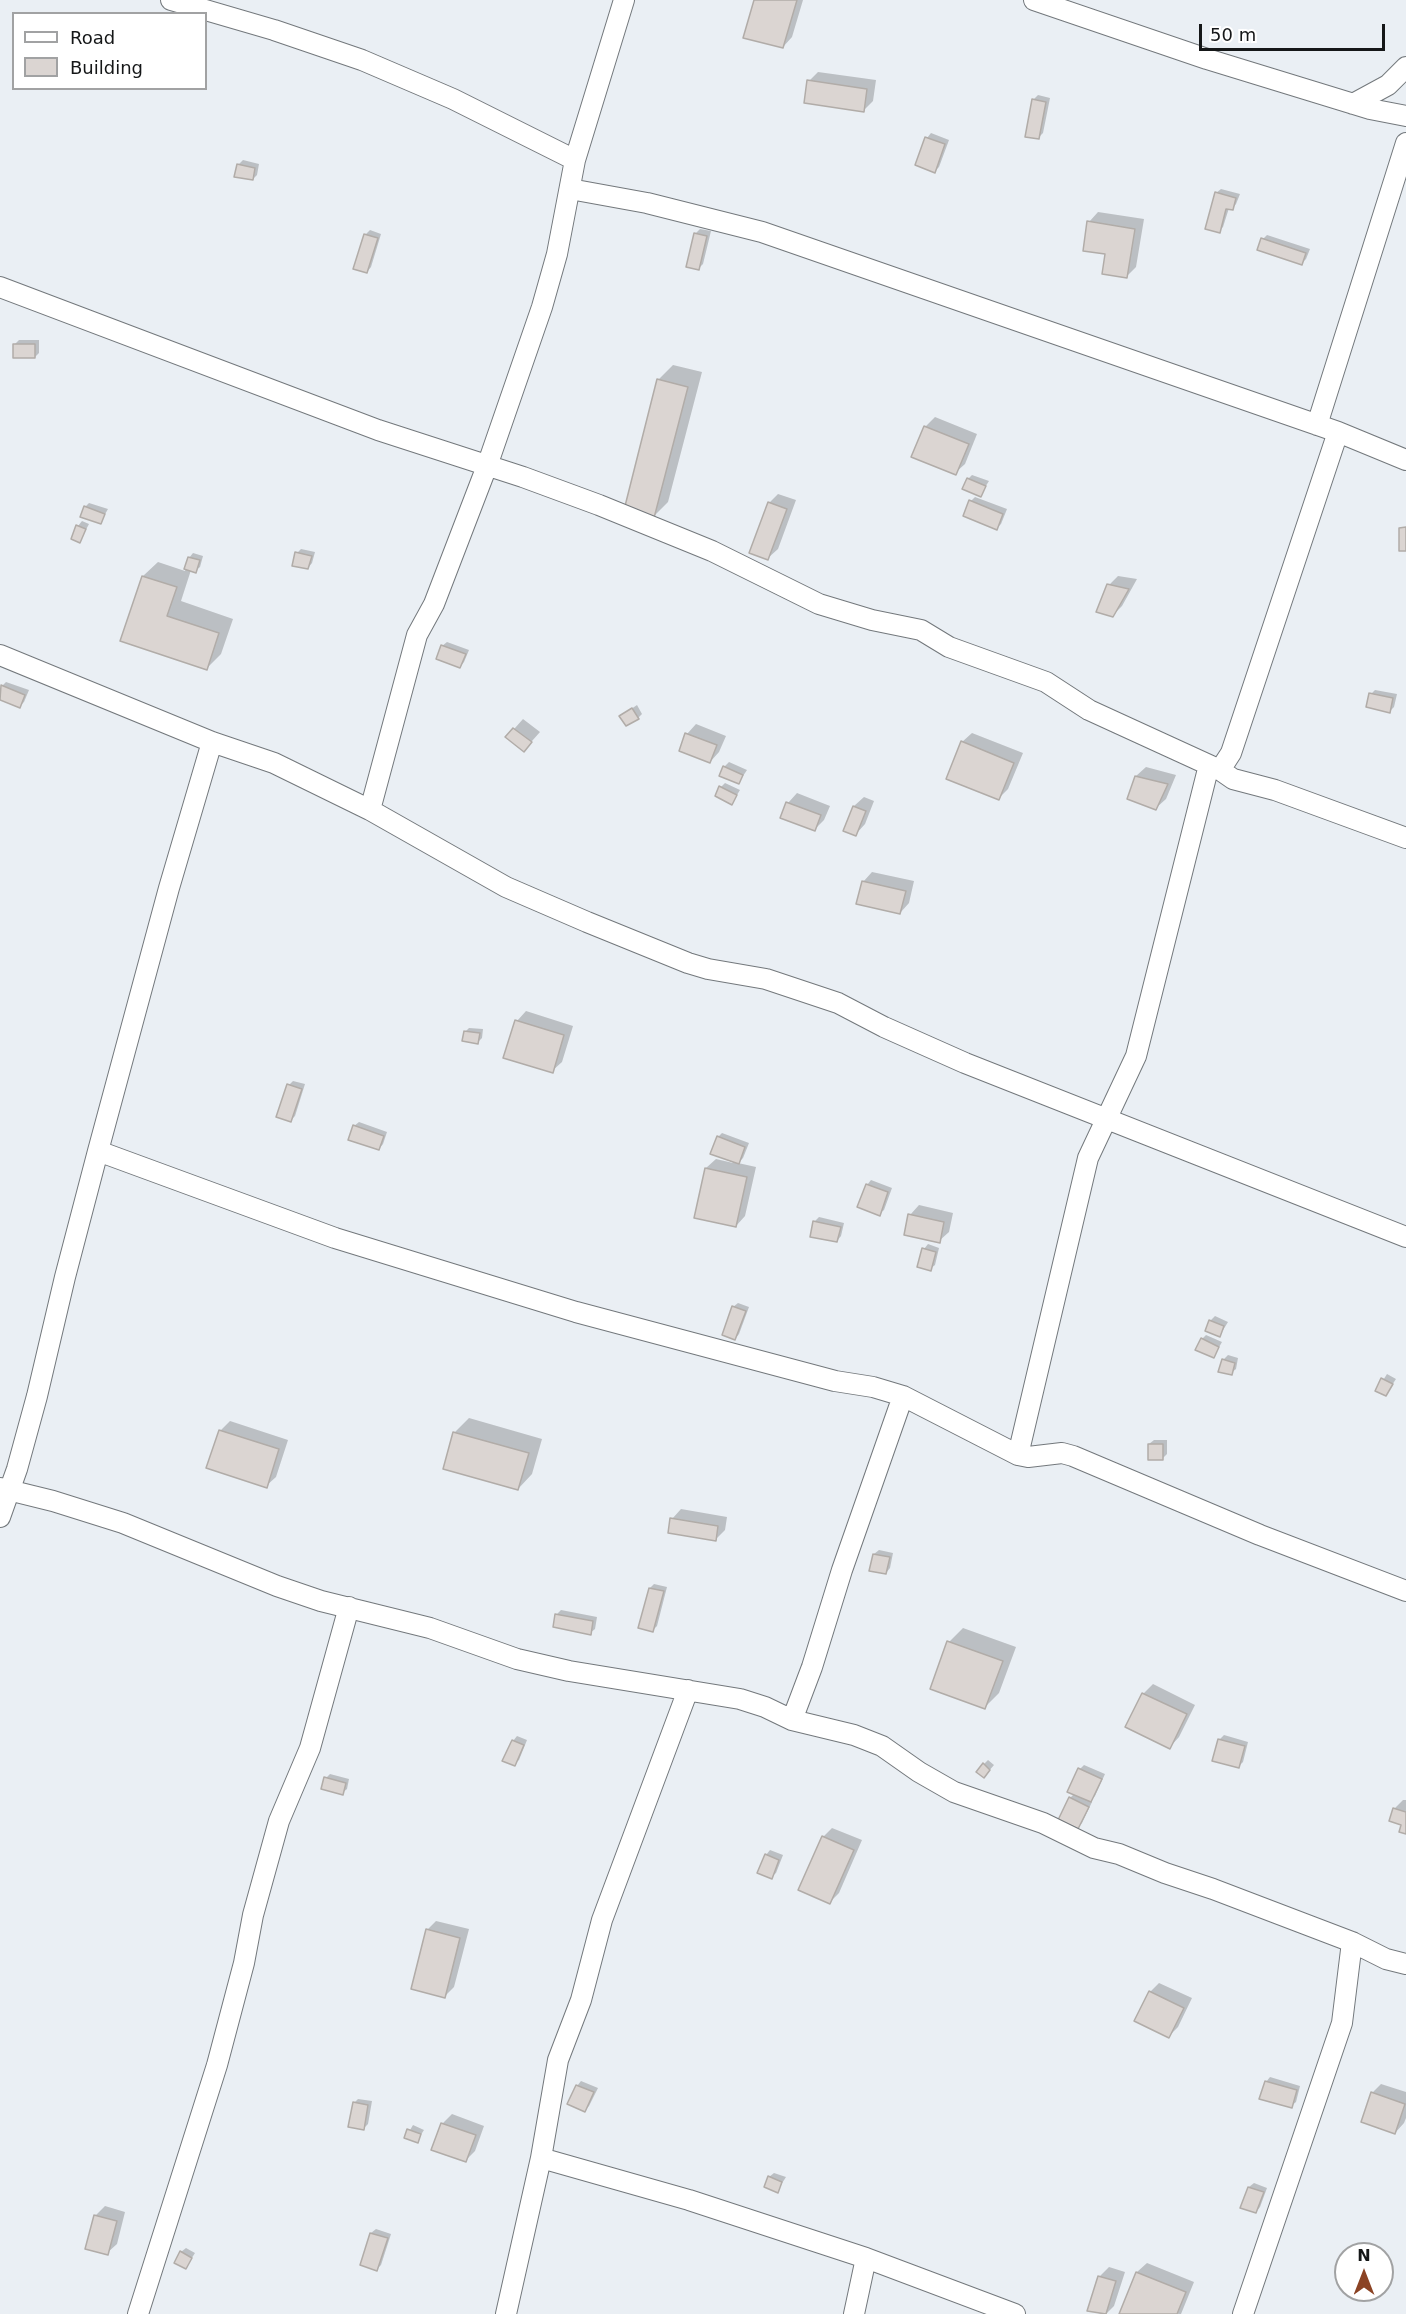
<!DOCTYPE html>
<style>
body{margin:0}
#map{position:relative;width:1406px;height:2314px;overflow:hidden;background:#eaeff4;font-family:"DejaVu Sans",sans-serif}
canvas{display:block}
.legend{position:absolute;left:12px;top:12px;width:195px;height:78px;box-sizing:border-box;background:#fff;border:2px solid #a1a2a3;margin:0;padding:8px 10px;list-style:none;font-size:18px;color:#151718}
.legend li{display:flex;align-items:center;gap:12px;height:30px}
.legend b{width:30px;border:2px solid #a1a2a3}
.north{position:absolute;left:1334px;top:2242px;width:60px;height:60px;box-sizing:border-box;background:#fff;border:2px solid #a1a2a3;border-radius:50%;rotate:0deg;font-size:16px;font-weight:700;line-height:24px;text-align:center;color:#151718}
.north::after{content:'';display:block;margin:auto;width:21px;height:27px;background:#8b4324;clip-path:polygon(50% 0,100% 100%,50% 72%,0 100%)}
.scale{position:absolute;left:1199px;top:24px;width:186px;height:27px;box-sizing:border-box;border:3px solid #151718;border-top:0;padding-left:8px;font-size:18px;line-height:21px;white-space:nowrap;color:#151718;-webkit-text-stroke:4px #fff;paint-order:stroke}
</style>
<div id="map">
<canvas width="1406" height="2314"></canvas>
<ul class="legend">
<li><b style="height:8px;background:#fff"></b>Road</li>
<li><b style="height:16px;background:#dbd5d2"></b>Building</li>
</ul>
<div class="north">N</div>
<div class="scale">50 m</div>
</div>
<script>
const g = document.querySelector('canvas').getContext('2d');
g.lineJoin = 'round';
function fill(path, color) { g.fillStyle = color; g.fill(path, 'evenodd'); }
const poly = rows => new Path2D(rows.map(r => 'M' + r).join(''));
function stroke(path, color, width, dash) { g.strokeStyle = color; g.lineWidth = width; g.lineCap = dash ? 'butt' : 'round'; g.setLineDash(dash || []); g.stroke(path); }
fill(poly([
 [755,0,803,0,792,37,783,47],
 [818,72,876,80,873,101,864,110,809,81],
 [1038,95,1050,98,1043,133,1038,138,1034,99],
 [931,133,949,140,939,167,935,171,927,138],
 [243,160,259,164,257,175,253,179,238,165],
 [1221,189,1240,194,1236,204,1232,209,1229,208,1223,227,1219,231,1216,193],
 [1098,212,1144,219,1136,267,1127,276,1107,253,1089,222],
 [700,229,711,231,703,264,699,268,696,233],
 [370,230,381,234,371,267,367,272,365,235],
 [1267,235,1310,249,1306,259,1302,263,1263,239],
 [19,340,39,340,39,353,35,357,15,344],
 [673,365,702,372,668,502,654,516,658,380],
 [935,417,977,434,965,464,955,473,925,427],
 [972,475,989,481,980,495,968,479],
 [778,494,796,500,778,549,768,558,769,503],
 [975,497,1007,509,1001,524,997,528,971,501],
 [89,503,108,509,100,523,85,507],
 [82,521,89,524,80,541,73,538,78,526],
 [301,549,315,552,312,563,308,568,297,553],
 [193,553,203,556,200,567,195,571,191,570,181,601,233,619,221,654,207,668,122,640,143,576,158,562,185,571,189,558],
 [1118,576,1137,579,1122,606,1113,615,1109,585],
 [447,642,469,650,464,662,460,667,442,646],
 [6,682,29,690,24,702,20,706,0,699,2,686],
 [1375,690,1397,694,1394,707,1390,711,1371,694],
 [637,705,642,714,638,718,621,716],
 [523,719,540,732,524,750,507,737],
 [696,724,726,736,719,752,710,762,687,734],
 [972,733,1023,753,1008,789,999,798,962,742],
 [729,762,747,770,739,782,724,767],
 [1146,767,1176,775,1166,799,1156,808,1136,776],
 [725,783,740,790,732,803,721,787],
 [797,793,830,806,824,820,815,829,788,803],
 [864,797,874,801,865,824,856,834,845,830,854,806],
 [872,872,914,881,909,903,900,913,863,882],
 [526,1011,573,1026,562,1062,552,1071,517,1021],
 [469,1028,483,1029,482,1038,478,1042,465,1032],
 [293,1081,305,1084,295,1116,290,1121,289,1085],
 [359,1122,387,1132,383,1144,379,1149,354,1126],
 [722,1133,749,1143,743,1158,738,1163,756,1167,745,1216,736,1226,696,1217,706,1168,716,1159,733,1163,718,1137],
 [871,1180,892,1188,884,1210,879,1214,867,1185],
 [919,1205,953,1213,949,1232,939,1241,910,1215],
 [819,1217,844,1223,841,1236,837,1241,814,1222],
 [928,1244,939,1248,935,1265,930,1269,924,1249],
 [738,1303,749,1307,739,1334,735,1339,733,1307],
 [1215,1316,1228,1322,1220,1335,1210,1321],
 [1206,1335,1222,1342,1214,1356,1202,1339],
 [1228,1355,1238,1358,1236,1369,1231,1373,1223,1360],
 [1387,1374,1396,1379,1386,1394,1377,1390],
 [469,1418,542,1439,532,1474,518,1489,444,1468,455,1432],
 [230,1421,288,1440,276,1477,266,1486,220,1431],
 [1154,1440,1167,1440,1167,1454,1163,1458,1149,1444],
 [681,1509,727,1517,725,1530,715,1540,672,1519],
 [879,1550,893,1553,890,1568,886,1573,874,1554],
 [654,1584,667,1587,657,1626,653,1630,650,1588],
 [561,1610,597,1617,595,1629,590,1633,556,1615],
 [963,1628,1016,1647,999,1693,984,1708,949,1642],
 [1153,1684,1195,1705,1179,1737,1170,1747,1143,1694],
 [1224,1735,1248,1742,1243,1762,1239,1766,1219,1740],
 [517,1736,527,1740,519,1760,514,1764,513,1741],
 [988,1760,994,1765,988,1772,984,1764],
 [1084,1765,1105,1774,1095,1796,1090,1801,1092,1802,1082,1823,1078,1827,1070,1798,1075,1793,1080,1769],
 [330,1774,349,1779,347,1789,342,1793,326,1778],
 [1403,1800,1406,1800,1406,1832,1394,1809],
 [832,1828,862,1840,839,1893,830,1902,823,1837],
 [770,1850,783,1855,776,1873,771,1877,766,1855],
 [436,1921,469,1929,454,1987,445,1996,427,1930],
 [1159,1983,1192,1998,1178,2027,1169,2036,1150,1992],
 [1270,2077,1300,2086,1296,2102,1291,2106,1266,2082],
 [581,2081,598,2088,589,2106,585,2110,577,2086],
 [1381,2084,1406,2092,1406,2118,1404,2123,1395,2133,1372,2093],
 [358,2099,372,2101,368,2124,363,2129,354,2103],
 [452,2114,484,2126,475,2151,466,2160,442,2124],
 [413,2125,424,2130,417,2141,406,2137],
 [774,2173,786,2177,777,2191,769,2177],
 [1254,2183,1267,2188,1260,2207,1256,2212,1242,2207,1249,2187],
 [105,2206,125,2212,117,2244,107,2253,95,2216],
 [376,2229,391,2234,381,2265,377,2269,361,2264,371,2233],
 [186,2248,195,2253,186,2267,181,2252],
 [1147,2263,1194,2282,1181,2314,1120,2314,1137,2272],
 [1109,2267,1125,2272,1114,2306,1106,2314,1101,2314,1089,2310,1099,2277]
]), '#0003');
const building = poly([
 [754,0,797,0,783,48,743,38,754,0],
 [807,80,867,89,864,112,804,103,807,80],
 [1032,99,1046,102,1039,139,1025,137,1032,99],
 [925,137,945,144,935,173,915,165,925,137],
 [237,164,255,168,253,180,234,177,237,164],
 [1215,192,1236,198,1233,210,1226,209,1220,233,1205,229,1215,192],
 [1087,221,1135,229,1127,278,1102,274,1105,254,1083,251,1087,221],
 [694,233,707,236,699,270,686,267,694,233],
 [364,234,378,238,367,273,353,269,364,234],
 [1261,238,1306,253,1302,265,1257,250,1261,238],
 [13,344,35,344,35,358,13,358,13,344],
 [657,379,688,387,654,518,624,510,657,379],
 [924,426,969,444,956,475,911,457,924,426],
 [967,478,986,486,981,497,962,489,967,478],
 [969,500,1003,514,997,530,963,516,969,500],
 [768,502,787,509,768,560,749,553,768,502],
 [84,506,105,514,101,524,80,517,84,506],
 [76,525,86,529,80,543,71,539,76,525],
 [1406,527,1406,551,1399,551,1399,528,1406,527],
 [295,552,312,556,308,569,292,566,295,552],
 [188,557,200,560,196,573,184,569,188,557],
 [142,576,177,587,167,616,219,633,207,670,120,641,142,576],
 [1107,584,1129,589,1113,617,1096,612,1107,584],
 [441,645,466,654,460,668,436,659,441,645],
 [1,685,25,695,20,708,0,700,1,685],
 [1369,693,1393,698,1390,713,1366,707,1369,693],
 [632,708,639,719,626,726,619,716,632,708],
 [513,728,532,742,524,752,505,737,513,728],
 [685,733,717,745,710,763,679,751,685,733],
 [961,741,1014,763,999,800,946,779,961,741],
 [723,766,743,775,739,784,719,776,723,766],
 [1135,776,1168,784,1156,810,1127,799,1135,776],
 [719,786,737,795,732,805,715,796,719,786],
 [786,802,821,815,815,831,780,818,786,802],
 [853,806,866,811,856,836,843,831,853,806],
 [862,881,906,891,900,914,856,904,862,881],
 [515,1020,564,1035,553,1073,503,1058,515,1020],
 [464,1031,480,1033,478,1044,462,1041,464,1031],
 [287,1084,302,1089,291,1122,276,1117,287,1084],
 [353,1125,384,1136,379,1150,348,1140,353,1125],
 [717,1136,745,1147,739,1164,710,1154,717,1136],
 [705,1168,747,1177,736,1227,694,1218,705,1168],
 [866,1184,888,1192,880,1216,857,1207,866,1184],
 [908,1214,944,1222,940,1243,904,1235,908,1214],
 [813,1221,841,1227,837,1242,810,1237,813,1221],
 [922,1248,936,1252,931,1271,917,1267,922,1248],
 [732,1306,746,1311,735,1340,722,1335,732,1306],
 [1209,1320,1224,1326,1220,1337,1205,1331,1209,1320],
 [1201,1338,1219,1347,1214,1358,1195,1350,1201,1338],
 [1222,1359,1235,1363,1232,1375,1218,1372,1222,1359],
 [1381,1378,1393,1384,1386,1396,1375,1391,1381,1378],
 [219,1430,279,1449,267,1488,206,1468,219,1430],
 [453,1432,529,1453,518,1490,443,1469,453,1432],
 [1148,1444,1163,1444,1163,1460,1148,1460,1148,1444],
 [670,1518,718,1526,716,1541,668,1533,670,1518],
 [873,1554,890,1557,886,1574,869,1571,873,1554],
 [649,1588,664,1591,653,1632,638,1628,649,1588],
 [555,1614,593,1621,591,1635,553,1627,555,1614],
 [947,1641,1003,1661,985,1709,930,1689,947,1641],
 [1142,1693,1187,1714,1170,1749,1125,1727,1142,1693],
 [1218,1739,1245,1746,1239,1768,1212,1761,1218,1739],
 [512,1740,524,1745,515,1766,502,1761,512,1740],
 [983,1763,990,1770,984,1778,976,1772,983,1763],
 [1078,1768,1102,1779,1091,1802,1067,1792,1078,1768],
 [324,1777,346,1783,343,1795,321,1789,324,1777],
 [1069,1797,1089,1807,1078,1829,1058,1820,1069,1797],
 [1393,1808,1406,1812,1406,1834,1399,1832,1401,1825,1389,1821,1393,1808],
 [822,1836,854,1850,830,1904,798,1890,822,1836],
 [765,1854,779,1860,772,1879,757,1873,765,1854],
 [426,1929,460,1938,445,1998,411,1989,426,1929],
 [1149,1991,1184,2008,1169,2038,1134,2021,1149,1991],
 [1265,2081,1297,2090,1292,2108,1259,2099,1265,2081],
 [576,2085,594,2092,585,2112,567,2104,576,2085],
 [1371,2092,1405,2104,1395,2134,1361,2122,1371,2092],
 [353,2102,368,2105,364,2130,348,2127,353,2102],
 [441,2123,476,2135,466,2162,431,2150,441,2123],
 [407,2129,421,2134,418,2143,404,2138,407,2129],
 [768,2176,782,2182,778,2193,764,2187,768,2176],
 [1248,2187,1264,2192,1256,2213,1240,2208,1248,2187],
 [94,2215,117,2221,108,2255,85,2249,94,2215],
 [370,2233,388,2238,377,2271,360,2265,370,2233],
 [180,2251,192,2258,186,2269,174,2263,180,2251],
 [1136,2272,1186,2292,1177,2314,1119,2314,1136,2272],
 [1098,2276,1116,2281,1106,2314,1087,2311,1098,2276]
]);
fill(building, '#dbd5d2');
stroke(building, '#b1aca8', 1.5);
const minor = poly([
 [171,0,274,30,362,60,453,99,575,160],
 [1034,0,1207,59,1370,109,1406,116],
 [1353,104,1388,85,1406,67],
 [570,189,647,203,762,232,1338,432,1406,460],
 [0,287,378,430,523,477,599,505,712,551,819,604,872,620,921,630,949,647,1046,682,1089,710,1220,770],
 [1317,425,1406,143],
 [1338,432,1231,753,1220,770,1233,779,1275,790,1406,838],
 [0,655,212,742,274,763,370,810,506,887,587,922,688,963,708,969,766,979,838,1003,884,1027,965,1063,1406,1237],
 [370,810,417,635,434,604,487,466,542,307,557,254,575,160,624,0],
 [98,1151,335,1238,576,1312,835,1381,873,1387,903,1396,1018,1455,1028,1457,1062,1453,1073,1456,1260,1535,1406,1591],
 [1018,1455,1088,1158,1136,1056,1209,765],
 [0,1488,53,1501,123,1523,277,1586,321,1601,430,1628,517,1659,569,1671,740,1699,765,1707,792,1720,854,1735,882,1746,919,1772,954,1792,1043,1823,1094,1848,1119,1854,1165,1873,1213,1889,1352,1942,1386,1959,1406,1964],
 [0,1517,17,1469,37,1396,65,1277,98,1151,169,888,212,742],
 [792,1720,812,1667,842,1570,903,1396],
 [541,2158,689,2200,866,2258,1015,2314],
 [138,2314,217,2065,244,1963,253,1915,279,1821,310,1748,349,1607],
 [506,2314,541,2158,558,2060,581,2000,602,1920,688,1690],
 [854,2314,866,2258],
 [1243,2314,1342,2023,1352,1942]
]);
stroke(minor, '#73787c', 22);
stroke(minor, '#fff', 20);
</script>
